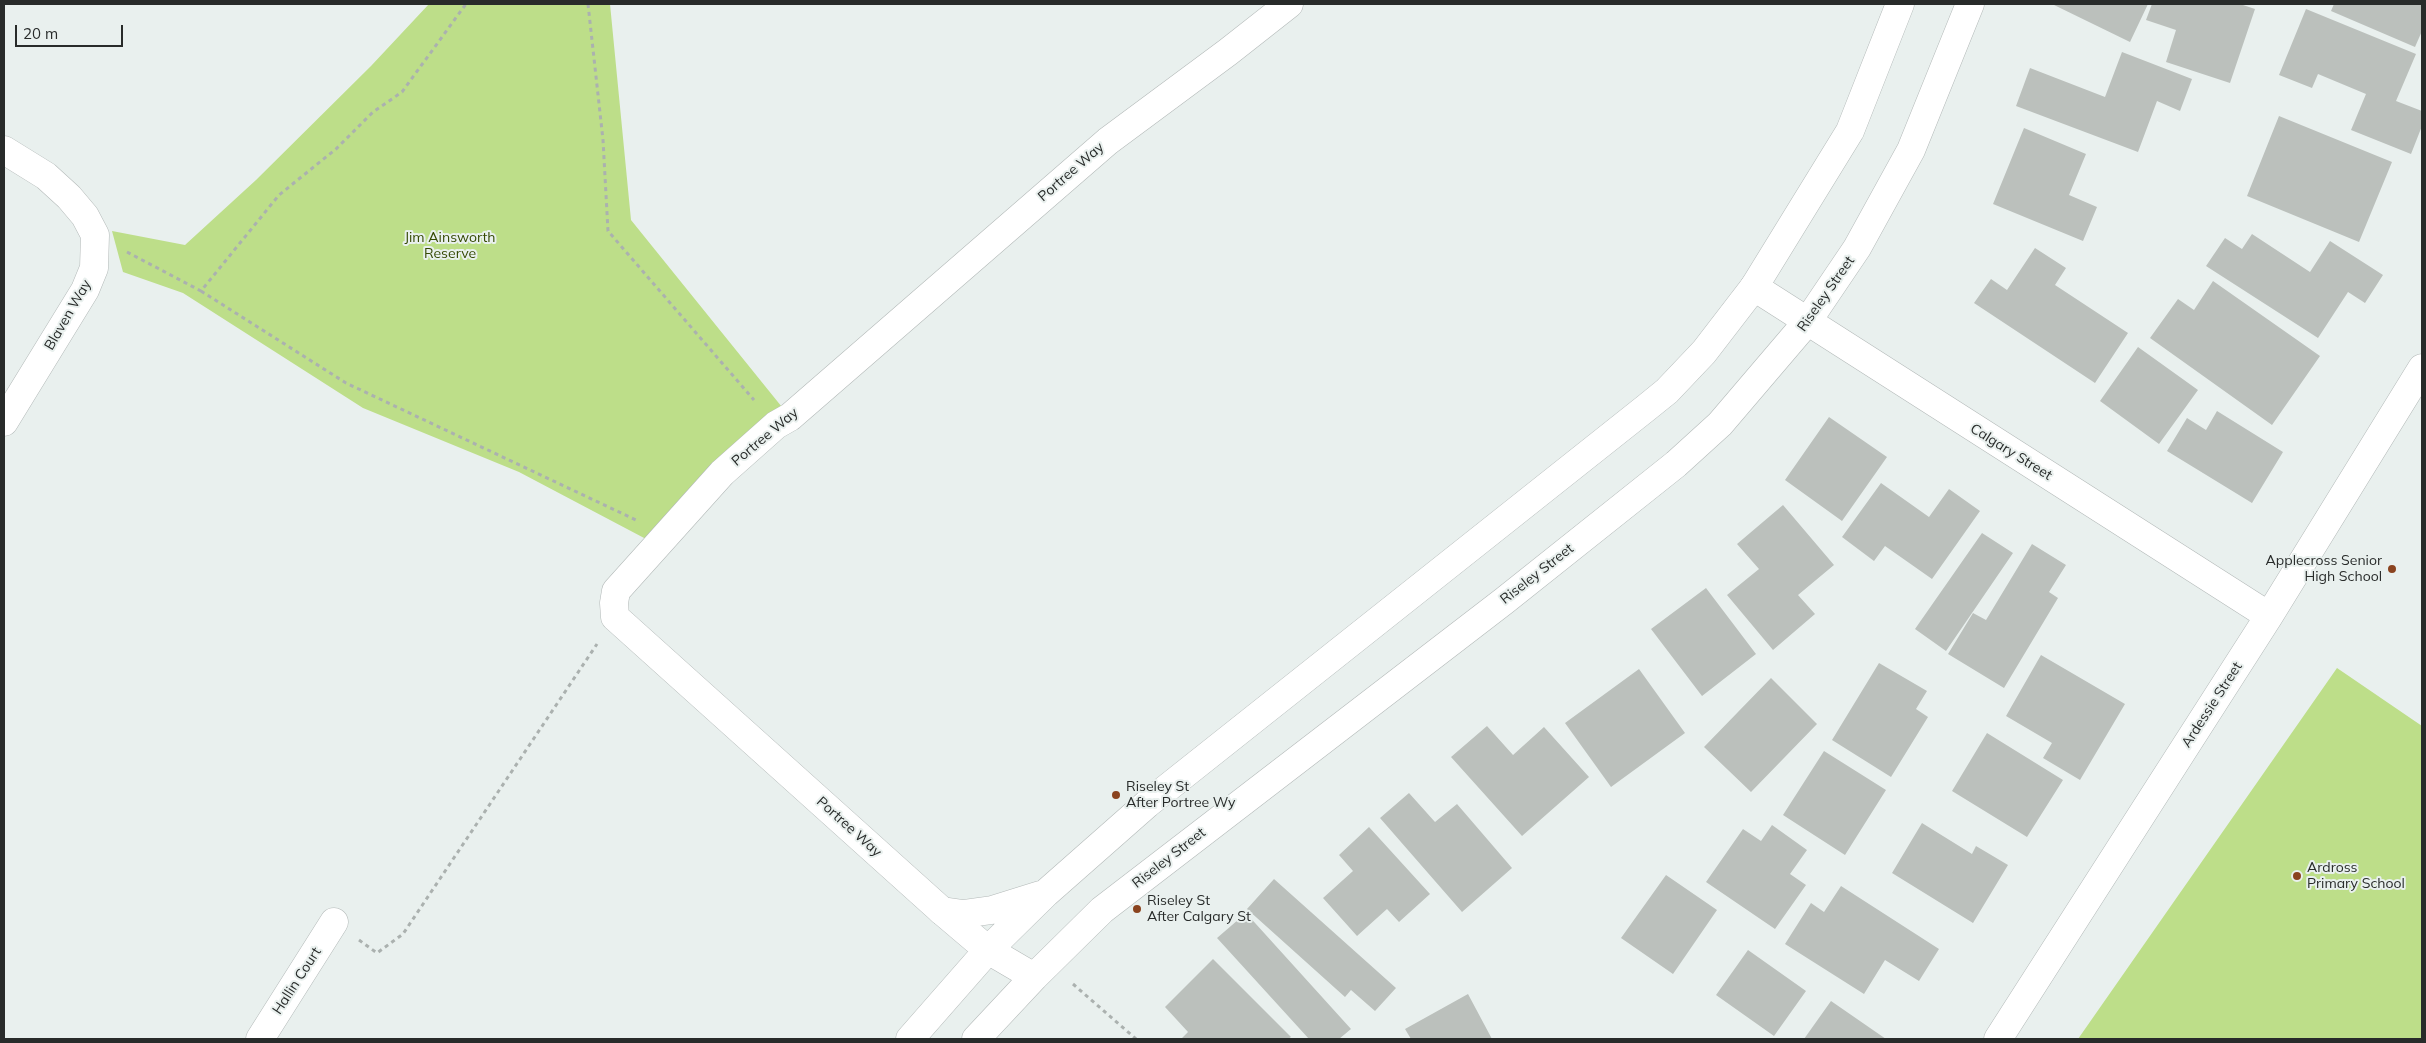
<!DOCTYPE html>
<style>
body{margin:0}
#map{position:relative;width:2426px;height:1043px;overflow:hidden;background:#e9f0ee;font-family:Mulish,sans-serif}
canvas{display:block}
.frame{position:absolute;inset:0;border:5px solid #282b2a;pointer-events:none}
.scale{position:absolute;left:15px;top:25px;width:108px;height:22px;box-sizing:border-box;border:2px solid #282b2a;border-top:0;padding-left:6px;font-size:15px;line-height:18px;white-space:nowrap;color:#282b2a;-webkit-text-stroke:4px #e9f0ee;paint-order:stroke}
</style>
<div id="map">
<canvas width="2426" height="1043"></canvas>
<div class="frame"></div>
<div class="scale">20 m</div>
</div>
<script>
const g = document.querySelector('canvas').getContext('2d');
g.lineJoin = 'round';
function fill(path, color) { g.fillStyle = color; g.fill(path, 'evenodd'); }
const poly = rows => new Path2D(rows.map(r => 'M' + r).join(''));
function stroke(path, color, width, dash) { g.strokeStyle = color; g.lineWidth = width; g.lineCap = dash ? 'butt' : 'round'; g.setLineDash(dash || []); g.stroke(path); }
function write(font, color, halo, rows, align = 'center') {
  g.font = font + ' Mulish,sans-serif'; g.lineWidth = 4; g.setLineDash([]); g.textBaseline = 'middle'; g.strokeStyle = halo; g.fillStyle = color; for (const [text, x, y, turn = 0] of rows) {
    g.save(); g.translate(x, y); g.rotate((+turn || 0) * Math.PI / 180); g.textAlign = isNaN(turn) ? turn : align; if (halo) g.strokeText(text, 0, 0); g.fillText(text, 0, 0); g.restore();
  }
}
fill(poly([
 [429,4,610,4,631,220,790,417,646,539,519,472,363,408,183,293,123,272,112,231,185,245,256,180,371,66],
 [2337,668,2422,726,2422,1039,2078,1039]
]), '#bdde89');
fill(poly([
 [2052,4,2148,4,2130,42],
 [2152,4,2240,4,2255,9,2230,83,2166,62,2176,30,2146,20],
 [2334,4,2422,4,2422,31,2415,47,2331,11],
 [2306,9,2416,54,2396,101,2422,111,2422,126,2411,154,2351,130,2366,94,2318,74,2312,88,2279,75],
 [2122,52,2192,79,2180,111,2157,101,2138,152,2016,106,2030,68,2105,97],
 [2279,116,2392,162,2359,242,2247,196],
 [2024,128,2086,154,2069,195,2097,207,2083,241,1993,204],
 [2252,234,2310,272,2330,241,2383,275,2365,303,2348,292,2318,338,2206,266,2225,238,2242,249],
 [2035,248,2066,268,2055,285,2128,333,2095,383,1974,303,1991,279,2007,290],
 [2213,281,2320,356,2272,425,2150,338,2178,299,2194,310],
 [2138,347,2198,390,2159,444,2100,401],
 [2217,411,2283,452,2252,503,2167,451,2187,418,2206,430],
 [1829,417,1887,457,1842,521,1785,480],
 [1881,483,1929,517,1949,489,1980,511,1932,579,1885,546,1874,561,1842,537],
 [1783,505,1834,565,1798,595,1815,614,1773,650,1727,595,1759,569,1737,544],
 [1982,533,2013,553,1946,651,1915,629],
 [2032,544,2066,565,2049,592,2058,598,2004,688,1948,654,1973,613,1986,620],
 [1706,588,1756,654,1702,696,1651,629],
 [2041,655,2125,704,2080,780,2043,758,2052,743,2006,716],
 [1879,663,1927,691,1916,709,1928,717,1891,777,1832,740],
 [1639,669,1685,733,1611,787,1565,723],
 [1771,678,1817,724,1751,792,1704,747],
 [1487,726,1513,755,1544,727,1589,777,1522,836,1451,757],
 [1987,733,2063,780,2027,837,1952,791],
 [1824,751,1886,790,1845,855,1783,815],
 [1409,793,1435,822,1457,804,1512,868,1462,912,1380,818],
 [1922,823,1972,854,1976,846,2008,865,1973,923,1892,873],
 [1772,825,1807,850,1790,874,1806,885,1775,929,1706,882,1743,829,1761,841],
 [1369,827,1430,894,1399,922,1387,909,1357,936,1323,898,1353,871,1339,855],
 [1666,875,1717,910,1673,974,1621,938],
 [1274,879,1396,988,1375,1011,1351,990,1345,997,1247,909],
 [1841,886,1939,949,1919,981,1885,960,1864,994,1785,944,1811,903,1824,912],
 [1246,913,1351,1029,1339,1039,1309,1039,1217,938],
 [1748,950,1806,991,1774,1036,1716,995],
 [1213,959,1291,1037,1288,1039,1181,1039,1188,1032,1165,1007],
 [1468,994,1492,1039,1411,1039,1405,1029],
 [1831,1001,1886,1039,1804,1039]
]), '#bbc0bc');
const minor = poly([
 [4,150,46,176,69,197,85,216,95,235,94,268,85,290,4,422],
 [1754,287,2269,616],
 [942,911,615,617,614,603,616,591,722,473,776,425,790,417,1108,141,1228,52,1289,4],
 [260,1039,334,922],
 [1998,1039,2269,616,2422,368]
]);
const trunk = poly([
 [942,911,988,950,1034,977],
 [942,911,963,914,992,910,1040,895],
 [910,1039,988,950,1046,893,1147,804,1646,408,1667,391,1704,352,1754,287,1850,131,1900,4],
 [976,1039,1034,977,1102,910,1504,601,1676,464,1720,424,1807,322,1857,248,1911,150,1970,4]
]);
stroke(minor, '#b3b9b8', 29);
stroke(trunk, '#b3b9b8', 29);
stroke(poly([
 [588,4,603,140,608,231,754,400],
 [127,252,201,291,279,195,336,149,373,112,402,92,466,4],
 [201,291,346,383,636,520],
 [359,940,377,953,403,934,597,644],
 [1073,984,1136,1039]
]), '#abb1af', 3, [4, 4]);
stroke(minor, '#fff', 28);
stroke(trunk, '#fff', 28);
for (const [x, y, r, color] of [
 [2392,569,5,"#8a431f"],
 [1116,795,5,"#8a431f"],
 [2297,876,5,"#8a431f"],
 [1137,909,5,"#8a431f"]
]) { const dot = new Path2D(); dot.arc(x, y, r, 0, 2 * Math.PI); g.fillStyle = color; g.fill(dot); stroke(dot, '#e9f0ee', 2); }
write('14px', '#282b2a', '#e9f0ee', [
 ["Portree Way",1071,172,-41],
 ["Riseley Street",1826,294,-55],
 ["Blaven Way",68,315,-60],
 ["Portree Way",765,437,-40],
 ["Calgary Street",2011,452,32],
 ["Riseley Street",1537,574,-38],
 ["Ardessie Street",2212,705,-57],
 ["Portree Way",849,827,42],
 ["Riseley Street",1169,858,-38],
 ["Hallin Court",297,981,-57]
]);
write('14px', '#344902', '#e9f0ee', [
 ["Jim Ainsworth",450,238],
 ["Reserve",450,254]
]);
write('14px', '#282b2a', '#e9f0ee', [
 ["Applecross Senior",2382,561,"right"],
 ["High School",2382,577,"right"],
 ["Riseley St",1126,787],
 ["After Portree Wy",1126,803],
 ["Ardross",2307,868],
 ["Primary School",2307,884],
 ["Riseley St",1147,901],
 ["After Calgary St",1147,917]
], 'left');
</script>
